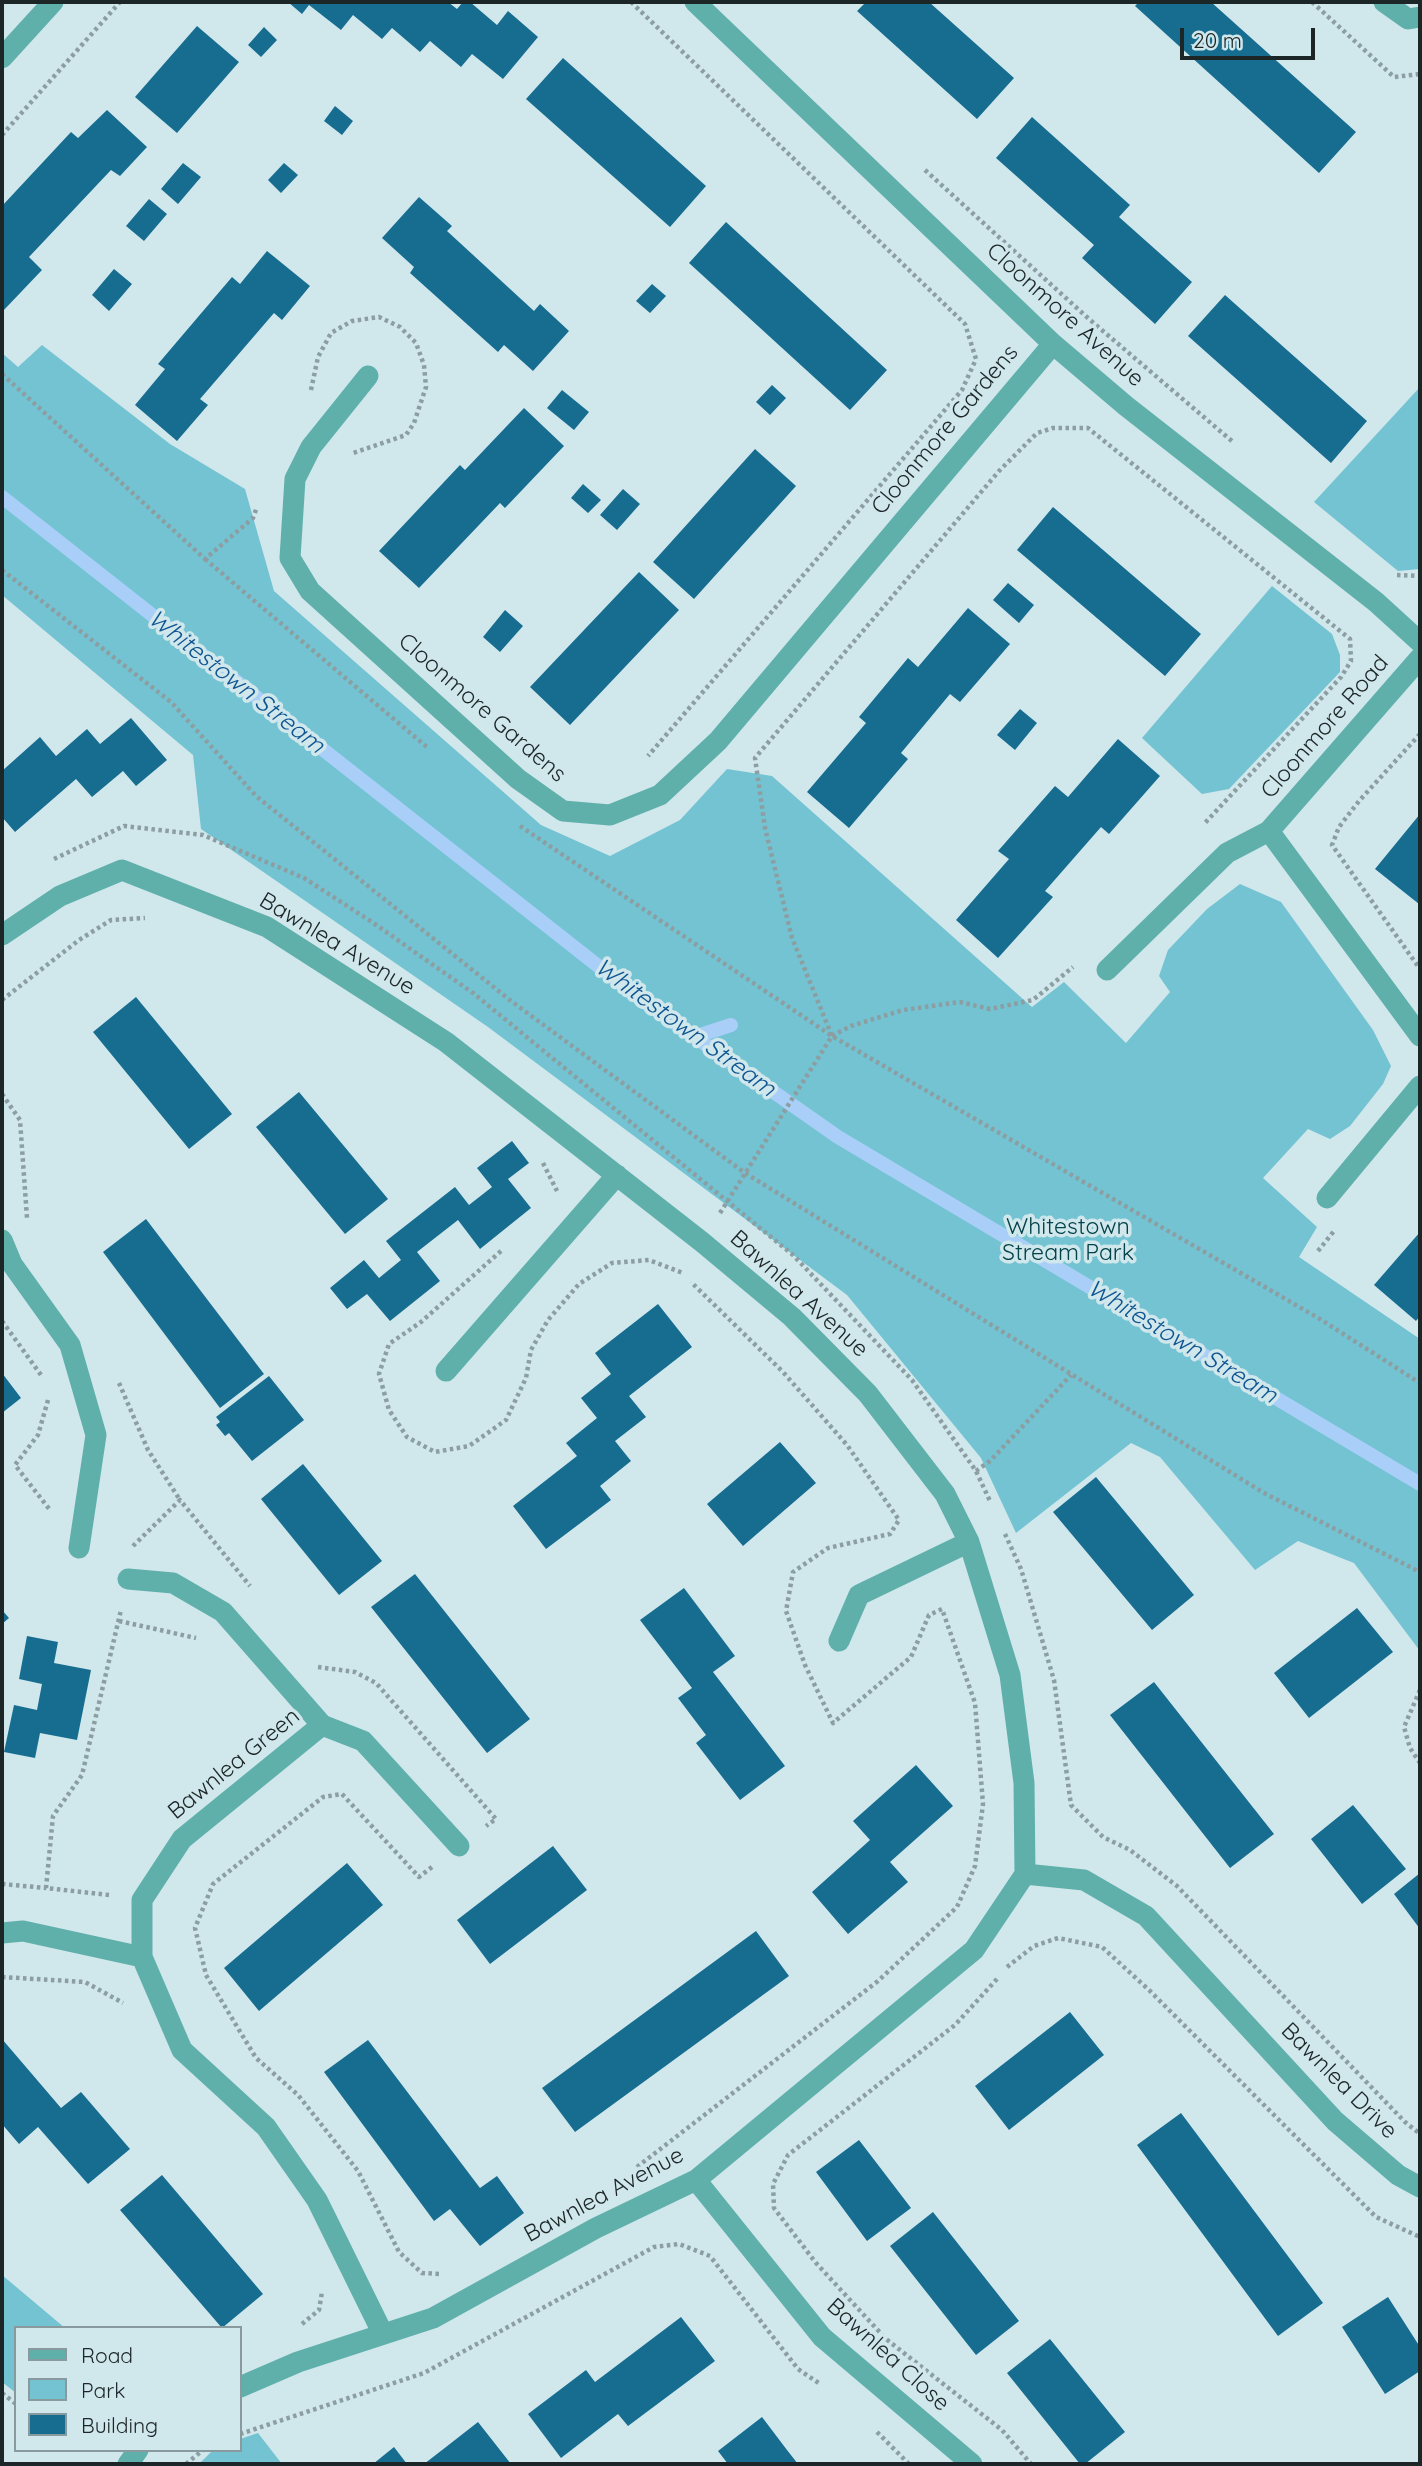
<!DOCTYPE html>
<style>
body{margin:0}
#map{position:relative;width:1422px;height:2466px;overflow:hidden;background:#d0e7ec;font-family:Quicksand,sans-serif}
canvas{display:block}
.frame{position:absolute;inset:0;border:4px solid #1d2627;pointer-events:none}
.legend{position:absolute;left:14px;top:2326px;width:228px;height:126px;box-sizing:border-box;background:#d0e7ec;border:2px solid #889a9d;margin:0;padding:9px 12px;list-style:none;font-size:21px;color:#1d2627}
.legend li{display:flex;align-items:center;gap:14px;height:35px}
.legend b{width:35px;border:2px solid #889a9d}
.scale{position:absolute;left:1180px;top:28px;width:135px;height:32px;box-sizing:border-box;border:4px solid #1d2627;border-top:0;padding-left:9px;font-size:21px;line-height:24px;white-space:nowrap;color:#1d2627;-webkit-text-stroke:5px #d0e7ec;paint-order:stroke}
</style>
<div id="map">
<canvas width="1422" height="2466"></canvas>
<div class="frame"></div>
<ul class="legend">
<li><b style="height:9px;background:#5fb0ab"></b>Road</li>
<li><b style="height:19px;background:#73c3d2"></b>Park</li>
<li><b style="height:19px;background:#176d90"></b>Building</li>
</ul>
<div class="scale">20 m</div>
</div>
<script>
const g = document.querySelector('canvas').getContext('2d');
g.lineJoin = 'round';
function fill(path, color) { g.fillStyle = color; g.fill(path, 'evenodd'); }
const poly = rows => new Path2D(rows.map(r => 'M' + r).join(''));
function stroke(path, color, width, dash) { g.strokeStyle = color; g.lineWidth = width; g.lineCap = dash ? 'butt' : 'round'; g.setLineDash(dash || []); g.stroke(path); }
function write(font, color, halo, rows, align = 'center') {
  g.font = font + ' Quicksand,sans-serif'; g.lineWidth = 7; g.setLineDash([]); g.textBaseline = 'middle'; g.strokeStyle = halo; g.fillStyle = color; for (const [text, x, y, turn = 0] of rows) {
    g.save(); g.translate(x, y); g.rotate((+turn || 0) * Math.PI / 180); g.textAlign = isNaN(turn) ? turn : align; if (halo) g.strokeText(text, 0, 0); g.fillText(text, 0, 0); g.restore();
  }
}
fill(poly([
 [42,345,170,444,245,489,274,591,541,825,610,856,680,820,727,769,772,776,1032,1007,1064,982,1126,1043,1170,992,1159,976,1168,950,1207,909,1240,884,1281,902,1373,1030,1391,1066,1383,1084,1350,1126,1330,1139,1308,1129,1263,1178,1317,1227,1299,1257,1420,1339,1420,1651,1354,1563,1298,1541,1255,1570,1160,1457,1131,1443,1016,1533,981,1458,847,1295,488,1027,201,829,193,755,2,595,2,353,18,367],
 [1420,387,1420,569,1398,571,1314,502],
 [1272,586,1332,634,1340,655,1340,672,1229,789,1202,794,1142,738],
 [2,2275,65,2328,16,2328,16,2393,2,2382],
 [258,2433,282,2464,199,2464,213,2450,240,2450,240,2439]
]), '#73c3d2');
stroke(poly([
 [2,497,635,995,838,1137,1420,1484],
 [694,1037,731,1025]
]), '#a9cff8', 14);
fill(poly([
 [288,2,448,2,457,9,463,2,470,2,497,25,508,11,538,37,503,79,472,54,461,67,430,41,420,52,392,28,382,39,353,15,341,30,309,5,302,14],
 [866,2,929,2,1014,78,977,119,857,11],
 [1139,2,1211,2,1356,132,1319,173,1135,6],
 [197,26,239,62,177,133,135,97],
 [264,27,277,40,261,57,248,45],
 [563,58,706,186,670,227,526,99],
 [335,106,353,121,342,135,324,121],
 [107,110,147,147,120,176,111,170,29,257,42,270,2,312,2,206,71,132,78,138],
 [1032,117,1130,205,1119,217,1192,282,1155,324,1082,258,1094,245,996,158],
 [183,163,201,177,178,204,161,189],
 [284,163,298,175,281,193,268,180],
 [419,197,452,226,447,231,534,311,540,304,569,331,533,371,504,345,498,352,410,273,414,267,382,238],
 [149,199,167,214,144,241,126,226],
 [726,222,887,370,850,410,689,263],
 [267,251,310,286,282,320,274,313,200,399,208,405,177,441,135,405,165,369,158,364,232,277,240,284],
 [114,269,132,284,109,311,92,295],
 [652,284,666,296,650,313,636,301],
 [1225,295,1367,421,1331,463,1188,336],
 [772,385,786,398,770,415,756,402],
 [562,390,589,412,574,430,547,408],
 [524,408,564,446,505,508,500,503,419,588,379,551,460,465,465,470],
 [755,449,796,486,694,599,653,562],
 [583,484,601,500,588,513,571,498],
 [623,489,640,504,617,530,600,515],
 [1053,507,1201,634,1165,676,1017,550],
 [639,572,679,610,570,725,530,687],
 [1008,583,1034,605,1019,623,993,600],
 [968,608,1010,644,960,702,950,694,901,753,908,759,849,828,807,792,866,723,859,717,908,658,918,667],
 [505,610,523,626,500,652,483,637],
 [1020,709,1037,723,1015,750,997,735],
 [131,718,167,760,136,786,123,771,92,797,76,779,15,832,2,817,2,771,40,737,56,756,87,729,100,744],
 [1118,739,1160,776,1109,834,1101,827,1045,891,1053,897,998,958,956,920,1009,859,998,851,1055,786,1068,797],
 [1420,814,1420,903,1419,904,1375,869],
 [136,997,232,1114,189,1149,93,1032],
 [299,1092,388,1199,345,1234,256,1127],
 [512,1141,529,1163,508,1179,531,1208,480,1249,458,1220,417,1252,440,1281,390,1321,367,1294,347,1309,330,1288,364,1260,379,1278,401,1260,386,1241,455,1187,469,1205,492,1187,477,1168],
 [146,1219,264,1374,220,1408,103,1252],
 [1420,1232,1420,1316,1416,1321,1374,1285],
 [658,1304,692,1347,629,1396,646,1417,615,1441,631,1461,600,1486,611,1500,546,1549,513,1506,577,1456,566,1443,597,1418,581,1398,611,1374,595,1353],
 [2,1373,21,1398,2,1413],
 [269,1376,304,1420,252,1461,229,1433,225,1436,216,1425,220,1422,216,1417],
 [780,1442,816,1483,743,1546,707,1504],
 [303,1464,382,1561,339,1595,261,1499],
 [1096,1477,1194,1595,1152,1630,1053,1512],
 [415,1574,530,1719,487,1753,371,1607],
 [684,1588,735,1656,713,1672,785,1766,740,1800,696,1743,706,1735,678,1698,692,1688,640,1620],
 [1357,1608,1393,1652,1309,1718,1274,1673],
 [2,1610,9,1618,2,1624],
 [27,1636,58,1642,54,1663,91,1670,77,1740,40,1733,35,1758,4,1752,14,1705,37,1710,42,1684,19,1679],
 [1154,1682,1274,1834,1230,1868,1110,1715],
 [916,1765,953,1806,890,1862,908,1882,848,1934,812,1892,870,1840,853,1821],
 [1353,1805,1406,1869,1362,1904,1311,1839],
 [553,1846,587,1890,490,1964,457,1920],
 [347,1863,383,1905,259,2011,224,1968],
 [1420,1873,1420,1929,1394,1894],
 [756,1931,789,1976,575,2132,542,2088],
 [1070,2012,1104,2055,1009,2130,975,2086],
 [2,2039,61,2108,81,2092,130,2149,88,2184,38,2127,19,2144,2,2124],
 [368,2040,480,2188,497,2176,524,2213,480,2246,450,2209,434,2221,324,2072],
 [1181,2113,1323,2303,1278,2336,1137,2145],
 [859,2140,911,2208,867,2241,816,2172],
 [162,2175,263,2294,222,2328,120,2210],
 [933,2212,1019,2321,976,2355,890,2246],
 [1388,2297,1420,2347,1420,2371,1385,2394,1342,2327],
 [681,2317,715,2361,628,2426,618,2414,561,2458,528,2414,586,2370,595,2382],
 [1050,2339,1125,2432,1085,2464,1080,2464,1007,2373],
 [762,2417,787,2450,798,2464,728,2464,718,2451],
 [478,2422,511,2464,424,2464,446,2447],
 [394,2447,407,2464,373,2464]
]), '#176d90');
stroke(poly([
 [631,2,965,324,976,359,962,390,648,756],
 [1312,2,1394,77,1420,74],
 [2,135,120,2],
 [925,170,1089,319,1233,442],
 [2,374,205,559,253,518,257,507],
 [311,390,318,357,331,333,352,321,379,317,400,327,416,343,424,365,426,387,414,423,406,435,353,453],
 [205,559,428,748],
 [2,570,171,702,256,796,511,1001,745,1173,1264,1493,1420,1572],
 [1397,575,1420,576],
 [1420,734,1359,801,1339,827,1332,845,1420,969],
 [520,826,832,1036,1320,1319,1420,1383],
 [54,859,124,826,203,835,304,878,372,922,473,993,793,1255,912,1380,976,1471,990,1501],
 [2,1000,79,940,111,920,145,918],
 [832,1036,851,1026,903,1010,960,1002,990,1009,1033,1000,1073,967],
 [2,1094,20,1120,27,1218],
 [543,1163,557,1191],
 [720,1213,832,1036,792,938,765,828,755,758,999,471,1037,433,1053,428,1088,428,1350,639,1351,661,1341,677,1204,824],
 [501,1251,421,1322,389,1344,379,1374,389,1410,407,1437,435,1452,469,1446,506,1420,526,1378,531,1350,548,1320,579,1284,612,1263,649,1260,683,1273],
 [1318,1251,1334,1231],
 [2,1321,41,1375],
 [119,1383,148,1450,180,1500],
 [48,1400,38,1435,15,1465,50,1510],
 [976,1471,990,1461,1071,1375],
 [1005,1534,1021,1569,1054,1680,1071,1805,1103,1837,1130,1850,1177,1886,1405,2122,1420,2134],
 [133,1546,180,1500,250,1586],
 [119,1621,196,1638],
 [318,1667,355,1672,376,1683,496,1819,486,1826],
 [1420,1690,1404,1727,1410,1748,1420,1763],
 [432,1867,419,1877,342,1794,323,1797,213,1884,195,1928,206,1975,256,2058,298,2095,358,2171,399,2252,422,2273,441,2274],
 [2,1884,46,1888],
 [109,1895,46,1888,53,1816,82,1775,121,1610],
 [1007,1967,1034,1946,1058,1938,1102,1947,1149,1990,1376,2217,1420,2237],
 [2,1977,85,1982,123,2003],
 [997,1979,955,2025,788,2155,773,2184,774,2208,816,2263,886,2339,1002,2430,1031,2464],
 [637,2167,878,1981,957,1907,975,1866,983,1804,975,1703,942,1609,929,1615,911,1657,833,1723,805,1665,786,1611,793,1572,828,1548,890,1534,899,1520,847,1445,783,1372,691,1282],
 [302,2324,319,2310,322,2292],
 [2,2393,16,2404],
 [877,2432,909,2464],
 [240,2434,424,2373,654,2247,679,2244,710,2256,798,2369,820,2384],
 [186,2464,203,2450]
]), '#8c9ea1', 4.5, [3.5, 3.5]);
stroke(poly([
 [695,2,1053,344,1126,406,1376,602,1420,642],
 [1384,2,1408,19,1420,17],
 [2,58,53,2],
 [368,376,311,447,295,479,290,558,310,591,518,779,563,811,610,815,660,795,718,741,1053,344],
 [1269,831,1420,1036],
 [2,935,60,896,122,870,267,927,446,1042,702,1242,792,1317,868,1394,945,1494,969,1542,1010,1675,1024,1783,1025,1874,974,1950,696,2180,596,2228,433,2318,298,2362,240,2387],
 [1107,970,1227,853,1269,831,1420,658],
 [1327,1198,1420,1086],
 [2,1240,12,1264,70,1345,96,1435,79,1548],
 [446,1371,617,1175],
 [128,1579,173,1583,223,1612,322,1725],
 [839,1641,859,1595,969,1542],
 [1025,1874,1084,1880,1146,1916,1335,2121,1398,2175,1420,2187],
 [2,1933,23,1931,142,1957],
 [696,2180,822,2337,972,2464],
 [383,2334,317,2200,266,2127,182,2050,142,1957,142,1900,182,1839,322,1725,363,1741,459,1846],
 [128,2464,138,2450]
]), '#5fb0ab', 21);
write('23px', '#1d2627', '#d0e7ec', [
 ["Cloonmore Avenue",1065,315,42],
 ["Cloonmore Gardens",945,430,-50],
 ["Cloonmore Gardens",482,708,41],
 ["Cloonmore Road",1325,727,-49],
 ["Bawnlea Avenue",337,944,31],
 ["Bawnlea Avenue",799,1294,42],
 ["Bawnlea Green",234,1764,-39],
 ["Bawnlea Drive",1339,2081,45],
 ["Bawnlea Avenue",604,2195,-28],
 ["Bawnlea Close",888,2355,42]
]);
write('23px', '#03424b', '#d0e7ec', [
 ["Whitestown",1068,1227],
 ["Stream Park",1068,1253]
]);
write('italic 24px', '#0f5591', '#d0e7ec', [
 ["Whitestown Stream",236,682,38],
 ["Whitestown Stream",685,1028,36],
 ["Whitestown Stream",1182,1342,31]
]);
</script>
